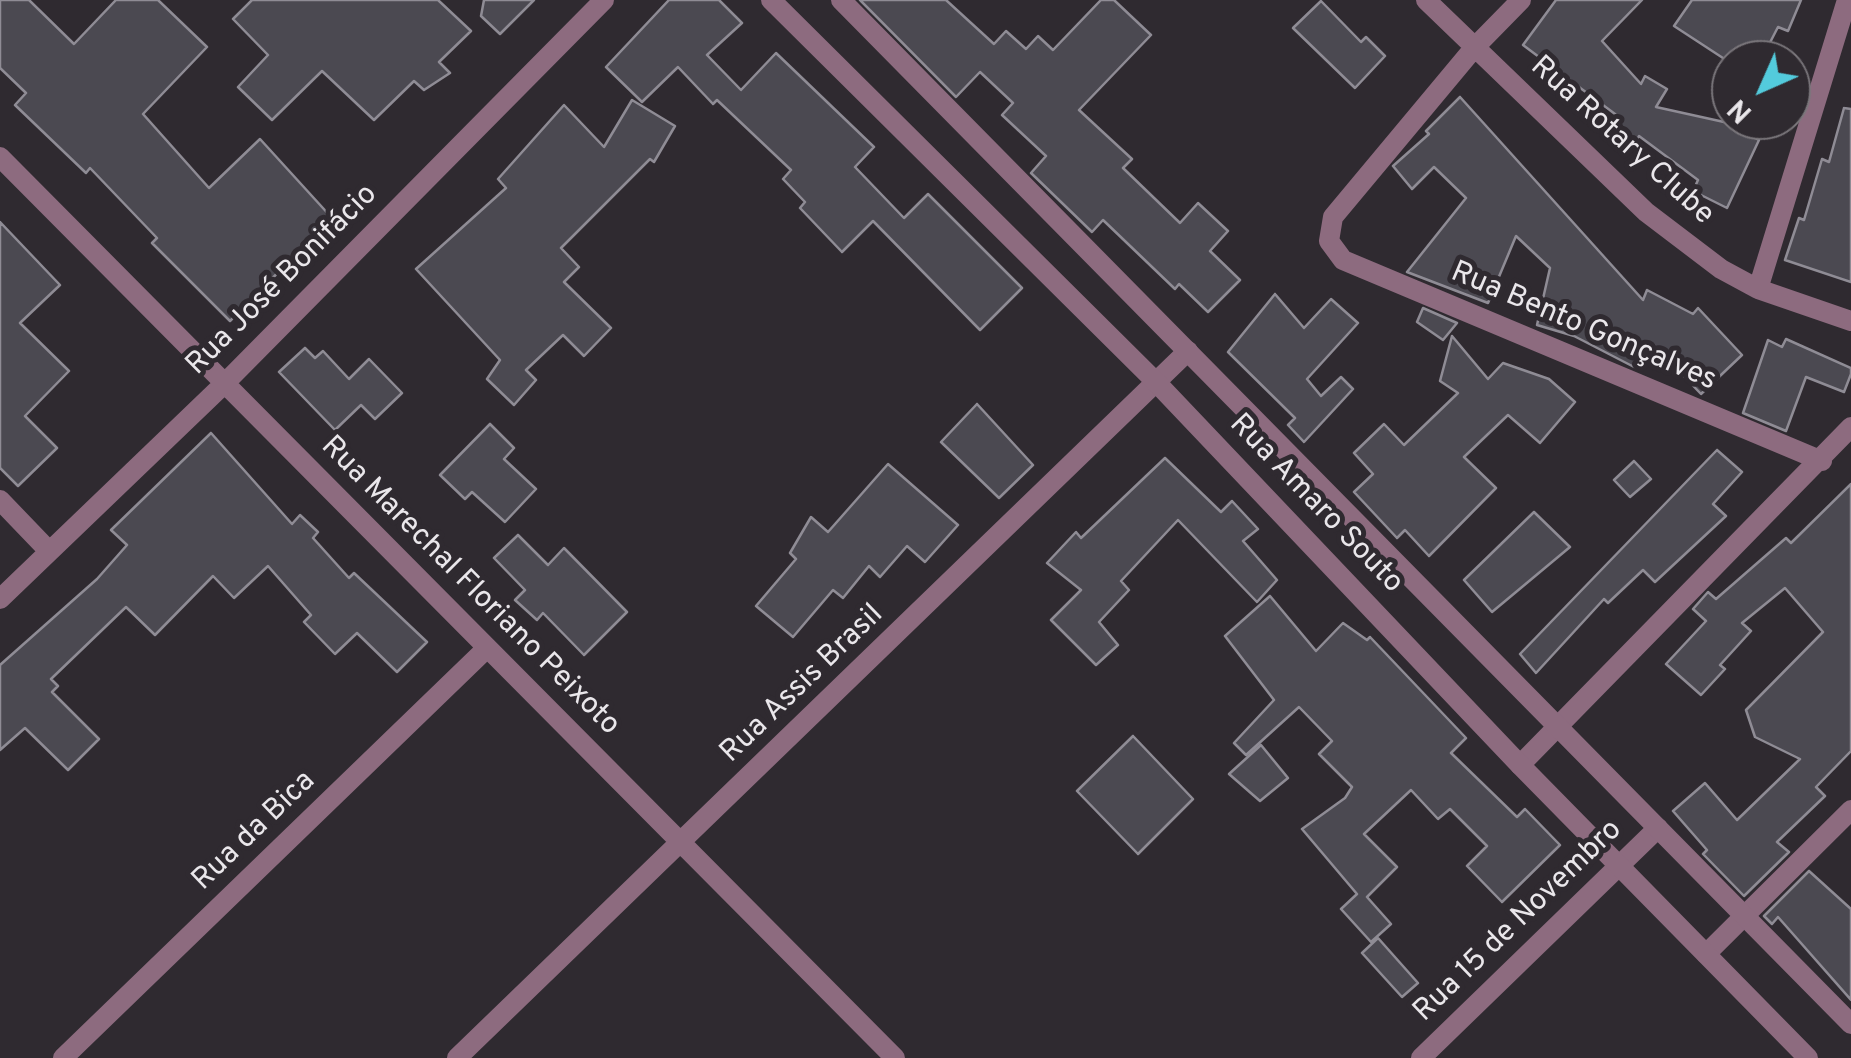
<!DOCTYPE html>
<meta charset="utf-8">
<style>
body{margin:0}
#map{position:relative;width:1851px;height:1058px;overflow:hidden;background:#2f2a30;font-family:Overpass,sans-serif}
canvas{display:block}
.north{position:absolute;left:1711px;top:40px;width:100px;height:100px;box-sizing:border-box;background:#2f2a30;border:2px solid #7a767b;border-radius:50%;rotate:225deg;font-size:28px;font-weight:700;line-height:40px;text-align:center;color:#eae7eb}
.north::after{content:'';display:block;margin:auto;width:35px;height:45px;background:#53cbdc;clip-path:polygon(50% 0,100% 100%,50% 72%,0 100%)}
</style>
<div id="map">
<canvas width="1851" height="1058"></canvas>
<div class="north">N</div>
</div>
<script>
const g = document.querySelector('canvas').getContext('2d');
g.lineJoin = 'round';
function fill(path, color) { g.fillStyle = color; g.fill(path, 'evenodd'); }
const poly = rows => new Path2D(rows.map(r => 'M' + r).join(''));
function stroke(path, color, width, dash) { g.strokeStyle = color; g.lineWidth = width; g.lineCap = dash ? 'butt' : 'round'; g.setLineDash(dash || []); g.stroke(path); }
function write(font, color, halo, rows, align = 'center') {
  g.font = font + ' Overpass,sans-serif'; g.lineWidth = 10; g.setLineDash([]); g.textBaseline = 'middle'; g.strokeStyle = halo; g.fillStyle = color; for (const [text, x, y, turn = 0] of rows) {
    g.save(); g.translate(x, y); g.rotate((+turn || 0) * Math.PI / 180); g.textAlign = isNaN(turn) ? turn : align; if (halo) g.strokeText(text, 0, 0); g.fillText(text, 0, 0); g.restore();
  }
}
const building = poly([
 [0,0,29,0,74,44,116,0,158,0,207,47,143,114,209,188,260,139,332,218,230,321,152,243,157,238,90,168,86,173,15,105,26,93,0,68,0,0],
 [252,0,438,0,471,31,439,62,450,73,424,90,414,81,374,120,322,71,272,120,238,87,268,55,233,19,252,0],
 [484,0,534,0,500,34,481,16,484,0],
 [669,0,719,0,742,23,707,55,741,90,776,53,874,147,855,167,904,218,928,194,1022,288,980,330,873,221,842,252,800,208,805,202,783,179,791,170,717,100,713,104,678,67,642,102,606,67,669,0],
 [860,0,946,0,994,44,1006,31,1026,49,1038,36,1053,50,1101,0,1114,0,1151,35,1079,110,1132,159,1123,168,1180,223,1198,203,1228,231,1210,251,1240,280,1208,312,1179,284,1175,289,1103,220,1092,232,1031,173,1046,156,1002,115,1013,103,980,72,956,97,860,0],
 [1556,0,1642,0,1602,41,1641,84,1645,76,1667,89,1656,107,1724,122,1759,140,1727,208,1693,191,1698,180,1639,136,1635,143,1615,124,1619,117,1523,45,1556,0],
 [1692,0,1801,0,1788,31,1778,27,1761,60,1726,60,1674,26,1692,0],
 [1321,1,1361,42,1366,37,1385,56,1355,88,1293,28,1321,1],
 [1460,97,1643,300,1647,290,1693,314,1698,308,1742,355,1701,394,1654,345,1636,368,1574,336,1537,325,1550,268,1516,236,1488,303,1407,272,1466,198,1434,167,1412,189,1393,166,1429,134,1426,131,1460,97],
 [632,100,675,126,654,162,650,159,561,248,579,267,564,282,611,328,584,356,563,335,526,370,536,380,514,405,487,379,500,360,416,269,506,188,498,179,564,105,604,147,632,100],
 [1844,108,1851,109,1851,282,1785,260,1799,218,1804,220,1822,159,1829,162,1844,108],
 [0,222,60,285,20,323,69,371,25,416,57,448,18,486,0,468,0,222],
 [1275,294,1304,328,1331,299,1358,323,1307,379,1321,396,1341,377,1353,389,1304,442,1288,425,1295,418,1228,352,1275,294],
 [1423,308,1457,323,1443,340,1417,322,1423,308],
 [1452,336,1488,379,1503,363,1549,379,1575,402,1540,443,1508,415,1464,457,1496,488,1429,556,1405,530,1397,538,1354,492,1373,474,1354,453,1384,424,1404,445,1458,393,1440,381,1452,336],
 [1786,339,1851,368,1851,374,1844,392,1806,377,1786,431,1743,413,1768,340,1782,347,1786,339],
 [305,348,315,358,323,351,349,379,369,359,402,393,375,419,361,405,335,430,279,372,305,348],
 [977,404,1033,465,999,498,941,442,977,404],
 [490,424,514,448,504,459,536,489,505,522,472,492,465,499,440,475,490,424],
 [211,433,292,524,300,515,318,532,313,538,349,578,354,573,427,642,397,672,357,633,335,654,304,622,311,615,268,566,234,598,213,576,155,635,126,607,51,679,58,686,52,692,99,739,68,770,25,728,0,750,0,665,97,579,127,545,111,530,211,433],
 [1717,450,1742,472,1713,504,1726,516,1655,582,1643,570,1608,603,1604,599,1536,673,1520,654,1717,450],
 [1165,458,1221,512,1232,501,1258,529,1243,541,1277,580,1257,602,1178,520,1121,581,1129,590,1099,622,1118,645,1096,665,1051,620,1081,590,1047,563,1076,532,1081,538,1165,458],
 [1634,461,1651,479,1630,497,1614,480,1634,461],
 [888,464,958,525,925,562,907,546,880,577,869,566,843,598,833,590,793,637,756,606,796,559,790,553,811,517,828,532,888,464],
 [1851,484,1851,751,1816,787,1825,796,1777,842,1789,852,1744,896,1703,854,1707,850,1673,811,1705,783,1737,820,1800,759,1755,737,1746,710,1823,632,1785,588,1742,623,1751,631,1720,665,1725,669,1701,695,1666,664,1706,621,1693,609,1708,592,1716,599,1786,538,1791,543,1851,484],
 [1534,512,1570,547,1492,612,1464,580,1534,512],
 [518,535,548,565,564,548,627,612,584,655,543,613,537,620,515,600,525,590,494,558,518,535],
 [1270,596,1316,651,1343,623,1367,640,1370,637,1466,738,1451,753,1517,817,1525,809,1560,845,1502,902,1467,866,1487,846,1450,809,1438,819,1411,790,1364,834,1397,867,1367,897,1391,924,1371,942,1341,909,1357,894,1302,829,1345,798,1352,787,1319,754,1332,741,1299,707,1246,755,1234,743,1274,700,1225,636,1270,596],
 [1133,736,1193,799,1138,854,1077,791,1133,736],
 [1261,745,1288,778,1260,801,1229,774,1261,745],
 [1809,871,1851,909,1851,1000,1778,917,1772,924,1764,916,1809,871],
 [1378,938,1418,983,1402,997,1362,953,1378,938]
]);
fill(building, '#4b4951');
stroke(building, '#8f8c95', 2.5);
stroke(poly([
 [1426,0,1646,212,1721,269,1758,289,1851,321],
 [1521,0,1474,48,1333,217,1329,241,1343,260,1822,461],
 [0,157,895,1058],
 [1758,289,1847,0],
 [0,500,49,551],
 [0,599,225,383,604,0],
 [1520,765,1851,427],
 [1706,954,1851,810],
 [63,1058,487,648],
 [457,1058,1188,351],
 [1421,1058,1658,828]
]), '#8d6b7f', 20);
stroke(poly([
 [771,0,1156,382,1520,765,1808,1058],
 [841,0,1851,1024]
]), '#8d6b7f', 20);
write('30px', '#eae7eb', '#2f2a30', [
 ["Rua Rotary Clube",1621,142,42],
 ["Rua José Bonifácio",283,281,-45],
 ["Rua Bento Gonçalves",1583,328,23],
 ["Rua Amaro Souto",1315,505,46],
 ["Rua Marechal Floriano Peixoto",469,587,45],
 ["Rua Assis Brasil",803,685,-44],
 ["Rua da Bica",255,832,-44],
 ["Rua 15 de Novembro",1519,922,-44]
]);
</script>
